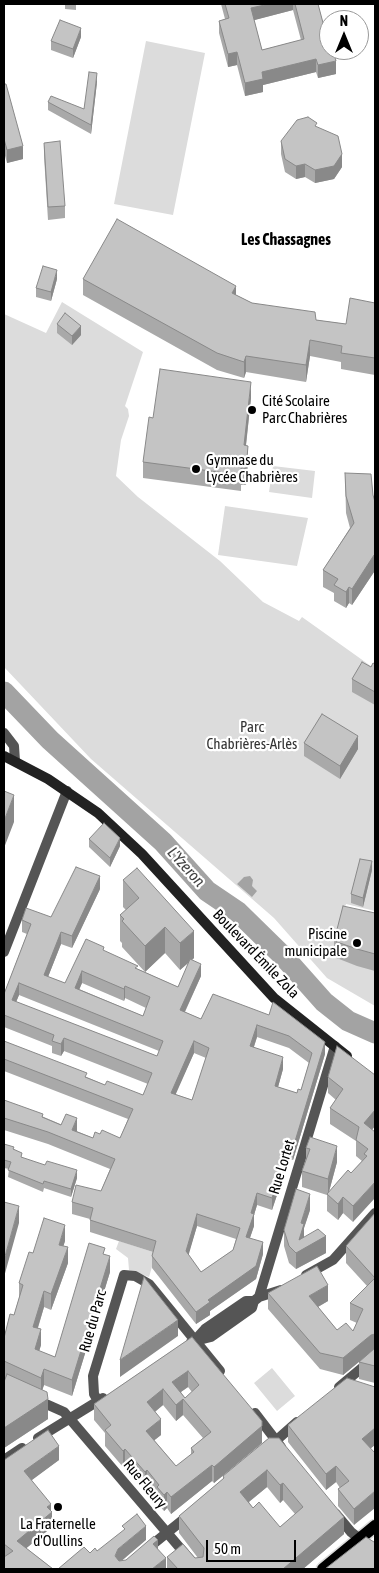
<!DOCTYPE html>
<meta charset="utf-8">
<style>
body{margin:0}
#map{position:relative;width:379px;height:1573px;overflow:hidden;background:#fff;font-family:"Asap Condensed",sans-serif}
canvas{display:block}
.frame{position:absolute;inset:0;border:5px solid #000;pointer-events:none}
.north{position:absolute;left:319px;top:10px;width:50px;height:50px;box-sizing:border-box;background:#fff;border:1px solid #999;border-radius:50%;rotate:0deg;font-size:14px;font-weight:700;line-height:20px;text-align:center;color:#000}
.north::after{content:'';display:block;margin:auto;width:18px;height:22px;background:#000;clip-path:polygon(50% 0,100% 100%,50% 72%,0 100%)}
.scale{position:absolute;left:206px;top:1540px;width:90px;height:22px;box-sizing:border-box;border:2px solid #000;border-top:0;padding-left:6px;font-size:15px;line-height:18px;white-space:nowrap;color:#000;-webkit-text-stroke:4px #fff;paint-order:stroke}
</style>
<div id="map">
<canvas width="379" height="1573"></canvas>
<div class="frame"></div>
<div class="north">N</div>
<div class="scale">50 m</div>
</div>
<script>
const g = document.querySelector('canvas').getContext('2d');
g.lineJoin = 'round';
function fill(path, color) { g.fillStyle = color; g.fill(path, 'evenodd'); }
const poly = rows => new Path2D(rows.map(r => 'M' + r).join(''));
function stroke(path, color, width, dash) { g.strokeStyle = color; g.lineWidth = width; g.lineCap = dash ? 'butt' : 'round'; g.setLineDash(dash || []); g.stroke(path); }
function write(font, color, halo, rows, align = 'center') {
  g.font = font + ' "Asap Condensed",sans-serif'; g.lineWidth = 4.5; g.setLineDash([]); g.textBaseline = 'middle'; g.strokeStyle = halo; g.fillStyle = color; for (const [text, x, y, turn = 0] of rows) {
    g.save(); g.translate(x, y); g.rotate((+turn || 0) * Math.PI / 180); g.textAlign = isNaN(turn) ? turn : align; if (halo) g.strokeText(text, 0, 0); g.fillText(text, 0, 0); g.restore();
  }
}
fill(poly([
 [146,41,205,53,173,215,114,204],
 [62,302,143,352,125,406,128,409,129,416,121,440,116,476,138,497,220,561,263,602,299,621,302,617,375,669,375,911,346,904,342,918,375,929,375,1006,327,978,274,918,91,759,4,667,4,314,46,333],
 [273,466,315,471,312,498,269,492],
 [225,506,308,518,297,566,218,555],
 [119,1241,156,1253,149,1277,129,1270,128,1258,116,1249],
 [272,1368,295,1396,277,1411,254,1383]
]), '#dcdcdc');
fill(poly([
 [250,876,253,880,252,886,257,891,252,897,237,884,244,877]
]), '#a3a3a3');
stroke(poly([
 [4,692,50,740,163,842,207,891,238,912,284,957,324,1002,348,1021,375,1033]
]), '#a3a3a3', 21);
const primary = poly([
 [323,1569,375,1526]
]);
stroke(primary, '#dbdbdb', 15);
stroke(poly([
 [4,733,14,746,15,761],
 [4,952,67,791],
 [306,1275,333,1260,375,1213],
 [259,1297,335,1046],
 [196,1339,205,1329,246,1301,254,1301],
 [191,1342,211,1337,252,1308,254,1301,259,1297,281,1290],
 [339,1387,375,1357],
 [37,1400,64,1412,198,1569],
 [98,1401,94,1394,93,1376,124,1275,135,1276,149,1284,220,1371],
 [255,1413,281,1447],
 [38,1438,103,1398],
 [271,1445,297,1422],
 [4,1460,22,1448],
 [336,1514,351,1532,375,1551],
 [148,1548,189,1515]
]), '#555', 10);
stroke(poly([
 [4,756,48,779,98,813,142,854,274,998,347,1056]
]), '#222', 10);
stroke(primary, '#000', 12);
fill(poly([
 [65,4,76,4,76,10,65,9],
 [221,4,318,4,336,74,318,78,316,72,263,85,263,92,245,96,237,65,228,67,219,33,219,21,225,19],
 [293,10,301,40,262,50,254,20],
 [81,37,73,58,51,50,51,41],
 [97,82,91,134,48,110,48,102,84,109],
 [4,84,23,159,7,163,4,152],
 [317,127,342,167,334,179,315,183,305,177,296,179,285,172,281,154,281,141],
 [44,143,65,206,65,218,48,220,44,156],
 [57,279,51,301,36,297,36,288],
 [83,279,236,295,252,303,316,320,346,324,375,303,375,375,341,369,341,362,310,356,306,382,246,372,244,378,217,370,83,295],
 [57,324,81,335,72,345,57,333],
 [251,398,246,446,248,462,246,485,241,485,241,491,143,478,143,462,153,418],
 [345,473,373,495,375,502,375,571,374,572,352,605,349,603,346,608,334,601,334,593,323,587,323,570,350,528,346,513],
 [375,664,375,705,352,692,352,679],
 [304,743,358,749,340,779,304,756],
 [89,839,120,846,110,867,89,847],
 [372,870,363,907,351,903,351,894],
 [123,880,194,958,192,960,201,976,185,1012,201,1019,213,994,325,1054,293,1160,289,1159,272,1210,257,1205,254,1215,254,1226,250,1238,263,1254,256,1279,210,1311,210,1315,196,1324,152,1268,152,1256,153,1252,90,1232,90,1219,72,1214,72,1202,101,1191,110,1169,48,1144,4,1130,4,1100,93,1138,100,1134,120,1138,128,1119,4,1071,4,1041,105,1085,143,1095,148,1084,64,1051,61,1056,52,1053,52,1046,4,1027,4,994,27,934,22,932,22,920,51,917,100,889,72,948,61,944,48,977,65,983,104,951,138,969,178,987,189,962,180,970,165,953,145,972,122,947,122,943,120,941,120,915,126,910,123,907],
 [82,983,124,1001,125,998,146,1008,143,1016,79,989],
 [19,995,159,1051,157,1056,16,1002],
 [257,1037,289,1048,309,1063,301,1090,297,1093,278,1087,283,1069,254,1047],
 [194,1053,206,1058,192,1100,175,1094],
 [197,1226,236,1239,233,1250,201,1272,188,1255],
 [375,913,375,971,357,966,334,957,334,941],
 [375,1075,375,1126,372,1130,353,1222,343,1213,338,1220,327,1211,327,1195,302,1187,302,1171,306,1158,306,1148,310,1137,337,1162,329,1192,351,1173,362,1161,356,1156,356,1141,330,1124,330,1108,336,1100,328,1093,328,1077],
 [4,1144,14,1149,22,1158,77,1178,71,1197,44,1188,43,1192,8,1177,9,1169,4,1168],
 [310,1210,304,1228,304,1237,326,1253,296,1269,289,1263,284,1246,284,1230],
 [375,1213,375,1383,359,1379,359,1362,372,1351,343,1375,320,1369,268,1309,268,1293,328,1301,318,1307,337,1330,353,1331,357,1323,350,1320,350,1303,367,1286,346,1263,346,1246],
 [65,1241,63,1246,68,1263,51,1310,44,1307,38,1328,41,1345,39,1351,55,1357,105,1255,110,1272,72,1396,44,1385,42,1390,48,1419,4,1448,4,1382,5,1378,4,1377,4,1338,14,1315,19,1298,19,1283,33,1253],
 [192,1337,262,1443,214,1483,212,1481,171,1514,167,1508,164,1511,157,1503,157,1498,147,1486,145,1488,125,1465,123,1467,105,1446,105,1433,94,1420,94,1404],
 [188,1387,192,1392,185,1398,181,1392],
 [163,1405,176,1421,183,1415,203,1438,191,1448,191,1455,176,1466,154,1440,161,1435,155,1412],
 [375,1387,375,1445,371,1448,354,1525,338,1506,338,1489,340,1488,336,1482,326,1490,288,1442,288,1425],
 [269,1438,344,1534,303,1569,167,1569,167,1557,198,1558,179,1533,179,1516,223,1479,223,1476],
 [267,1487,280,1503,283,1500,295,1514,280,1527,253,1508,249,1502],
 [4,1460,59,1460,31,1480,51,1511,52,1527,26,1548,53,1569,4,1569]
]), '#a9a9a9');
fill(poly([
 [269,4,293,4,293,10,251,21,251,8],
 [81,28,81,37,73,58,73,49],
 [237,52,237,65,228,67,228,54],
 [316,59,316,72,263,85,263,92,245,96,245,83,262,72],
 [336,61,336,74,318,78,318,65],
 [97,73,97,82,91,134,91,125],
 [23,146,23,159,7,163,7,150],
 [342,154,342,167,334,179,315,183,315,170],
 [305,164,305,177,296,179,296,166],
 [57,270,57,279,51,301,51,292],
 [236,286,236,302,232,293],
 [81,326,81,335,72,345,72,336],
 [310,340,310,356,306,382,306,365],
 [246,356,246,372,244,378,244,362],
 [251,382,251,398,244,462,244,445],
 [248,446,248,462,246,485,246,469],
 [375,554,375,571,374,572,352,605,352,589,374,555],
 [349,587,349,603,346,608,346,592],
 [358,736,358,749,340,779,340,766],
 [14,795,14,822,4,848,4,821],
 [120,838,120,846,110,867,110,858],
 [372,861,372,870,363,907,363,898],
 [100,876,100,889,72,948,72,936],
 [165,927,165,953,145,972,145,946],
 [194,931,194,958,180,970,180,943],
 [61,932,61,944,44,987,44,975],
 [201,964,201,976,180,1022,180,1010],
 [82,971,82,983,75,1000,75,988],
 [19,983,19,995,12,1012,12,1000],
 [125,986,125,998,124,1001,124,989],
 [257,1025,257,1037,250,1058,250,1046],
 [64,1038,64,1051,61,1056,61,1044],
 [194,1041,194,1053,171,1105,171,1093],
 [325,1042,325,1054,293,1160,293,1148],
 [283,1057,283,1069,275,1098,275,1086],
 [375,1110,375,1126,364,1139,364,1123],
 [77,1118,77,1131,72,1142,72,1130],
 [337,1146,337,1162,328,1195,328,1179],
 [289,1147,289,1159,272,1210,272,1198],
 [77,1170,77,1178,71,1197,71,1189],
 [375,1182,375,1198,353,1222,353,1206],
 [257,1193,257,1205,254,1215,254,1226,246,1249,246,1237,251,1213],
 [310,1194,310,1210,304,1228,304,1240,326,1236,326,1253,296,1269,296,1253,299,1240,301,1223],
 [343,1197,343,1213,338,1220,338,1204],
 [19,1206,19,1223,4,1277,4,1260],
 [197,1214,197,1226,186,1264,186,1251],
 [65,1225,65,1241,59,1261,59,1245],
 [263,1242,263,1254,256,1279,210,1311,210,1315,196,1324,196,1312],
 [68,1247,68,1263,51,1310,51,1294],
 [110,1256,110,1272,72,1396,72,1380],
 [328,1285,328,1301,309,1312,309,1296],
 [44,1291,44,1307,33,1343,33,1327],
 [178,1320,178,1336,120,1377,120,1360],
 [41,1329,41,1345,35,1365,35,1349],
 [375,1334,375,1351,371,1352,343,1375,343,1358,371,1335],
 [44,1369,44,1385,41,1394,41,1378],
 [188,1371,188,1387,172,1398,172,1382],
 [163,1389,163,1405,147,1418,147,1402],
 [48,1399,48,1419,4,1448,4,1428],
 [183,1399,183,1415,176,1421,176,1405],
 [161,1419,161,1435,146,1447,146,1431],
 [262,1421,262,1443,214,1483,214,1467],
 [375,1428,375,1445,362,1455,362,1439],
 [59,1446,59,1460,24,1486,24,1471],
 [125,1449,125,1465,123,1467,123,1451],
 [212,1465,212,1481,171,1514,171,1497],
 [336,1466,336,1482,326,1490,326,1474],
 [147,1470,147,1486,145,1488,145,1472],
 [267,1470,267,1487,240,1509,240,1492],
 [283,1483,283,1500,280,1503,280,1485],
 [375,1491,375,1508,354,1525,354,1509],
 [167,1492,167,1508,164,1511,164,1495],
 [51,1504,51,1513,52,1512,52,1527,17,1556,17,1541,47,1507],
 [344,1517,344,1534,303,1569,283,1569],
 [146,1526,146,1540,118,1564,115,1556,118,1549],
 [158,1540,158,1555,153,1544],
 [166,1558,166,1569,152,1569]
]), '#898989');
const building = poly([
 [225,4,269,4,251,8,262,50,304,39,295,4,318,4,326,34,329,33,329,50,333,50,336,61,318,65,316,59,262,72,263,79,245,83,237,52,228,54,219,21,229,18,225,4],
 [60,20,81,28,73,49,51,41,60,20],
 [89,72,97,73,91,125,48,102,51,96,84,109,89,72],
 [4,84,6,84,23,146,7,150,4,139,4,84],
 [308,117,317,123,315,126,338,136,342,154,334,166,315,170,305,164,296,166,285,159,281,141,297,120,308,117],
 [60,141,65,206,48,207,44,143,60,141],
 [117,219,236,286,232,293,252,303,315,312,316,320,346,324,350,298,375,303,375,358,341,353,342,346,310,340,306,365,246,356,244,362,217,353,83,279,117,219],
 [43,266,57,270,51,292,36,288,43,266],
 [65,313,81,326,72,336,57,324,65,313],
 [160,369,251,382,244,445,248,446,246,469,241,468,241,475,143,462,149,417,153,418,160,369],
 [345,473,371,474,373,495,375,502,375,554,374,555,352,589,349,587,346,592,334,585,338,579,323,570,354,523,346,496,345,473],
 [362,662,371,667,373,663,375,664,375,692,352,679,362,662],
 [322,714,358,736,340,766,304,743,322,714],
 [4,791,14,795,4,821,4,791],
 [104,823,120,838,110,858,89,839,104,823],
 [360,859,372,861,363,898,351,894,360,859],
 [76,867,100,876,72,936,61,932,44,975,65,983,86,939,104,947,103,950,138,966,135,968,178,987,190,959,201,964,180,1010,201,1019,213,994,269,1015,273,1002,325,1042,293,1148,289,1147,272,1198,257,1193,251,1213,254,1214,246,1237,263,1242,256,1266,208,1300,210,1302,196,1312,152,1256,156,1241,90,1220,93,1208,72,1202,76,1185,101,1191,115,1159,48,1132,4,1118,4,1100,43,1114,42,1117,61,1125,66,1114,77,1118,72,1130,93,1138,95,1132,100,1134,102,1130,120,1138,133,1109,4,1059,4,1041,87,1073,85,1077,105,1085,107,1081,143,1095,152,1073,64,1038,61,1044,52,1041,54,1035,4,1015,4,994,31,924,22,920,26,908,51,917,76,867],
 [82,971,124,989,125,986,150,997,143,1016,75,988,82,971],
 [19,983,163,1041,157,1056,12,1000,19,983],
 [257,1025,289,1036,312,1053,301,1090,298,1089,297,1093,275,1086,283,1057,250,1046,257,1025],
 [194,1041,209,1048,192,1100,171,1093,194,1041],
 [197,1214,240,1228,233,1250,201,1272,186,1251,197,1214],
 [137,868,194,931,180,943,165,927,145,946,122,921,124,919,120,915,139,898,123,880,137,868],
 [343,906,375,913,375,954,357,949,334,941,343,906],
 [337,1046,375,1075,375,1110,364,1123,375,1132,375,1182,353,1206,343,1197,338,1204,327,1194,348,1170,351,1173,367,1156,364,1154,368,1149,356,1140,359,1127,330,1108,343,1089,328,1077,337,1046],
 [310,1137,337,1146,328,1179,302,1171,310,1149,306,1148,310,1137],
 [4,1144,14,1147,13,1149,22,1153,21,1157,45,1165,47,1161,77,1170,71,1189,44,1181,43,1184,8,1170,11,1162,4,1160,4,1144],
 [296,1189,310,1194,301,1223,304,1224,299,1240,318,1229,326,1236,296,1253,289,1246,284,1230,296,1189],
 [4,1202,19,1206,4,1260,4,1202],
 [375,1213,375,1334,371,1335,343,1358,320,1353,268,1293,317,1266,328,1285,309,1296,337,1330,346,1323,353,1331,363,1309,350,1303,375,1278,346,1246,375,1213],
 [44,1218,65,1225,59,1245,68,1247,51,1294,44,1291,33,1327,41,1329,35,1349,55,1357,89,1243,105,1248,103,1254,110,1256,72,1380,44,1369,41,1378,4,1361,4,1338,10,1314,14,1315,23,1285,19,1283,29,1252,33,1253,44,1218],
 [144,1277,178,1320,120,1360,144,1277],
 [192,1337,262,1421,262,1426,214,1467,212,1465,171,1497,167,1492,164,1495,157,1487,159,1485,147,1470,145,1472,125,1449,123,1451,105,1430,111,1425,94,1404,192,1337],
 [188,1371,199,1385,185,1398,172,1382,188,1371],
 [163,1389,176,1405,183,1399,211,1432,191,1448,194,1452,176,1466,146,1431,161,1419,147,1402,163,1389],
 [375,1348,375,1366,359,1362,375,1348],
 [7,1374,47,1392,48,1399,4,1428,4,1382,7,1374],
 [347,1378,375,1387,375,1428,362,1439,375,1453,375,1491,354,1509,338,1489,349,1481,336,1466,326,1474,288,1425,347,1378],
 [48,1430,59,1446,24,1471,51,1504,47,1507,52,1512,17,1541,53,1569,5,1569,4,1568,4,1557,13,1551,4,1544,4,1460,48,1430],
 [269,1438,279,1438,344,1517,283,1569,178,1569,167,1557,183,1544,195,1558,203,1557,204,1548,179,1516,224,1478,223,1476,269,1438],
 [267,1470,280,1485,283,1483,303,1507,280,1527,259,1502,253,1508,240,1492,267,1470],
 [137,1514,146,1526,118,1549,115,1556,119,1561,126,1560,154,1536,158,1540,153,1544,166,1558,152,1569,58,1569,84,1547,90,1553,95,1548,97,1551,125,1529,122,1526,137,1514],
 [366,1537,374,1542,375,1541,375,1569,325,1569,366,1537]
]);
fill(building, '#c4c4c4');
stroke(building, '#898989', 1);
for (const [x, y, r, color] of [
 [252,410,5,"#000"],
 [196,469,5,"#000"],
 [357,943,5,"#000"],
 [58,1507,5,"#000"]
]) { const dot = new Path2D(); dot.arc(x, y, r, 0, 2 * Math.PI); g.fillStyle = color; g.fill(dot); stroke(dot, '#fff', 2); }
write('15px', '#000', '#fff', [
 ["Cité Scolaire",262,401],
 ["Parc Chabrières",262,418],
 ["Gymnase du",206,460],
 ["Lycée Chabrières",206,477],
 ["Piscine",347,934,"right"],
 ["municipale",347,951,"right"],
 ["La Fraternelle",58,1524,"center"],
 ["d'Oullins",58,1541,"center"]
], 'left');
write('15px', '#333', '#fff', [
 ["Parc",252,727],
 ["Chabrières-Arlès",252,744]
]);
write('15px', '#000', '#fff', [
 ["Boulevard Émile Zola",256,954,46],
 ["Rue Lortet",282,1167,-73],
 ["Rue du Parc",93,1321,-74],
 ["Rue Fleury",145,1484,50]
]);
write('bold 16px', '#000', '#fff', [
 ["Les Chassagnes",286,240]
]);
write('italic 16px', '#444', '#fff', [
 ["L'Yzeron",186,867,48]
]);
</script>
